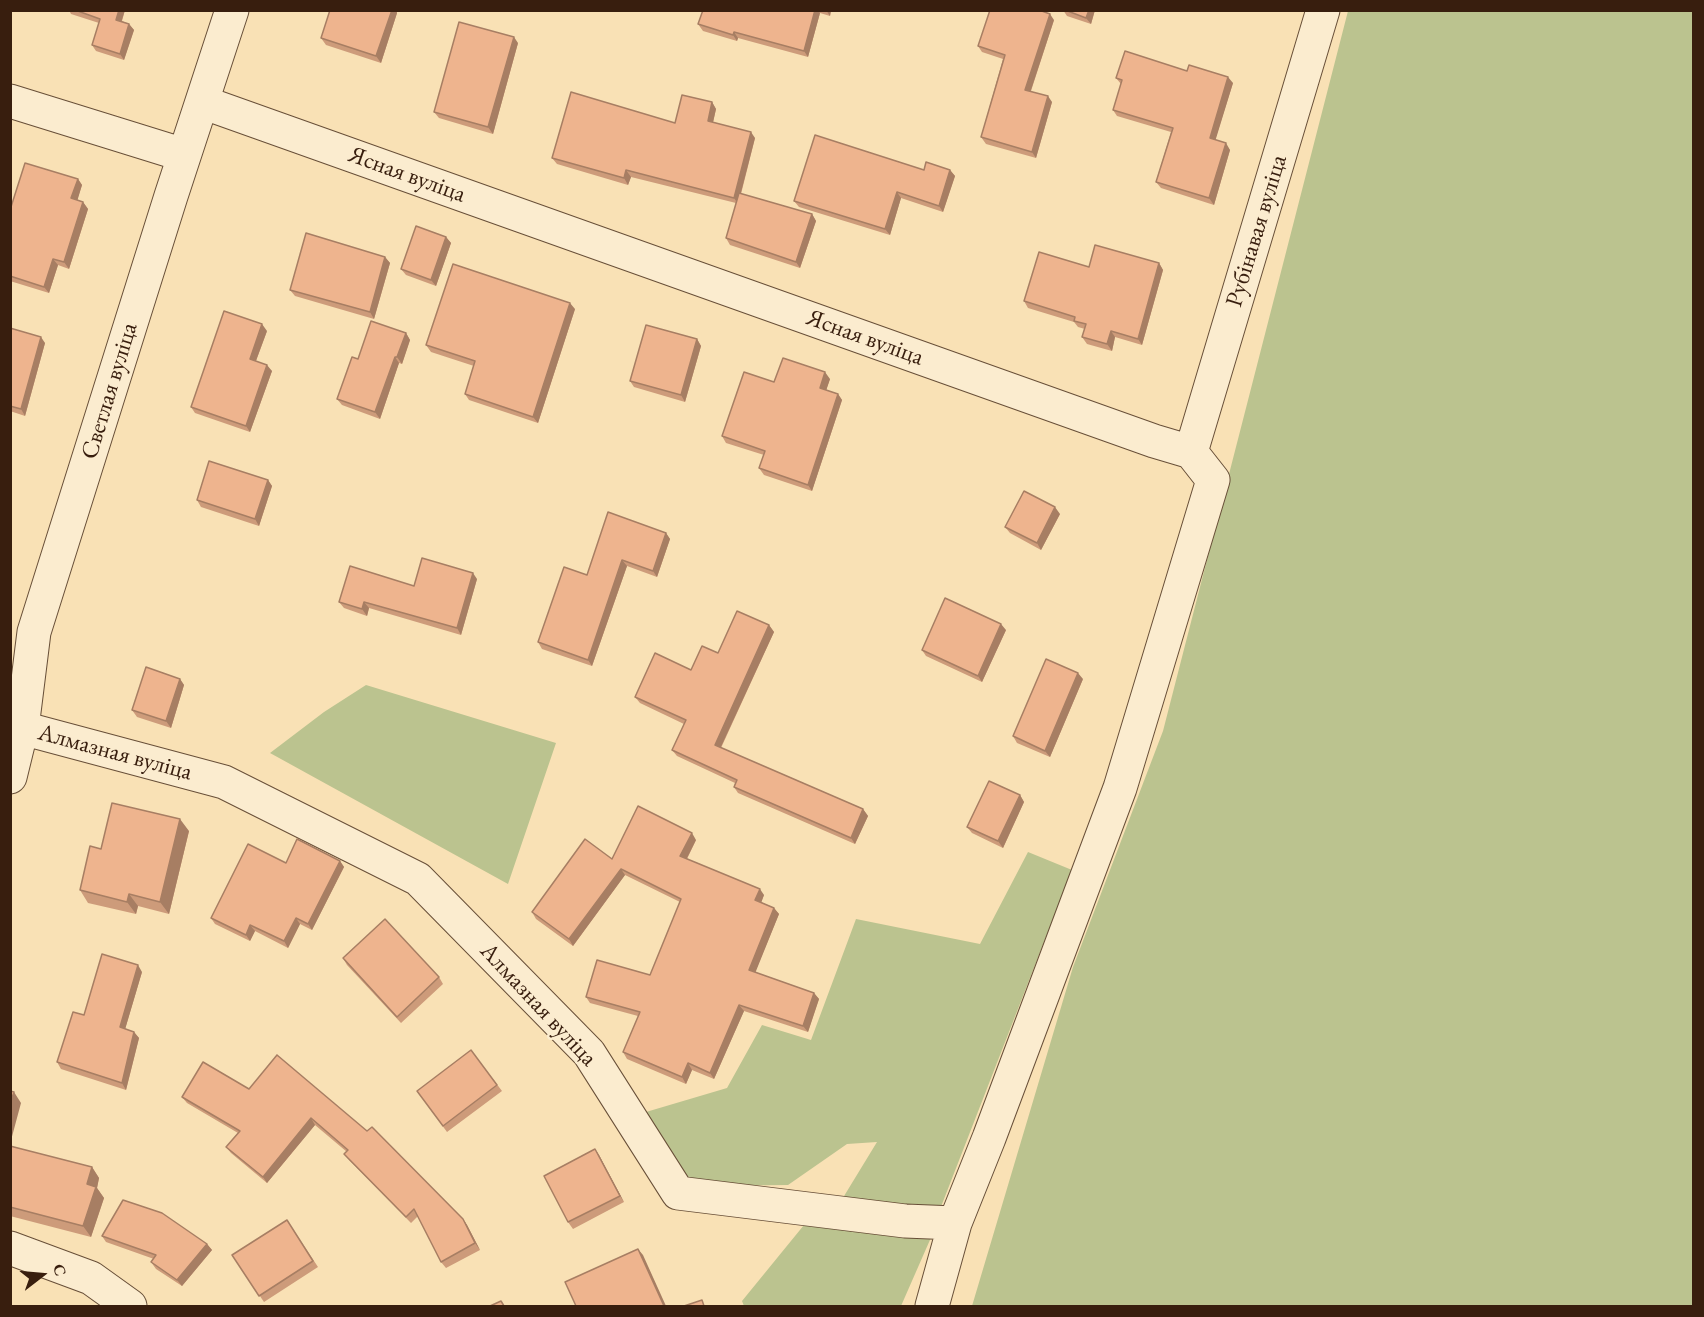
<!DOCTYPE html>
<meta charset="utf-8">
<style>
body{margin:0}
#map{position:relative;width:1704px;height:1317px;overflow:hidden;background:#f9e1b5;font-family:"EB Garamond",serif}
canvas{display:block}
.frame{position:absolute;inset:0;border:12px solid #381e0e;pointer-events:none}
.north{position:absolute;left:12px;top:1245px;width:60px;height:60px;-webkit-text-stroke:4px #fbeccf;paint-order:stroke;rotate:74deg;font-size:16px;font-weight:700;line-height:24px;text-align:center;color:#381e0e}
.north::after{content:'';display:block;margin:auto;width:21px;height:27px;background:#381e0e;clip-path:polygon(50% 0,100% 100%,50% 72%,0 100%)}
</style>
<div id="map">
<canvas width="1704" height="1317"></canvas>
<div class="frame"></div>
<div class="north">С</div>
</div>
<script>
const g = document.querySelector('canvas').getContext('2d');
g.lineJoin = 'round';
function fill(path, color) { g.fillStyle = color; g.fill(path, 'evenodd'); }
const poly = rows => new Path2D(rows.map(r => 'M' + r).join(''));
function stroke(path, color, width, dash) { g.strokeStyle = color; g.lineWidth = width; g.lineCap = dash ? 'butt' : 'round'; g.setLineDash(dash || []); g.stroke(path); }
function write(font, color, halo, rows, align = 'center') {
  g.font = font + ' "EB Garamond",serif'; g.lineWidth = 5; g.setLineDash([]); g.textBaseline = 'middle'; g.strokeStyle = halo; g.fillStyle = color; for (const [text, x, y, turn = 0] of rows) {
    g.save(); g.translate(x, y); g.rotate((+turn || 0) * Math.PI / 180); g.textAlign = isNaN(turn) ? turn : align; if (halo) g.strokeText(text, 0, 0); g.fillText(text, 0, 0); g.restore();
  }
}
fill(poly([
 [1348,11,1693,11,1693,1306,972,1306,1073,967,1163,731],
 [366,685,556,743,508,884,270,753,324,712],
 [1028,852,1072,870,937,1217,841,1201,877,1142,847,1144,788,1185,687,1186,646,1112,727,1088,762,1025,811,1040,856,919,980,944],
 [804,1225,933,1233,901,1306,744,1306,742,1301]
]), '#bbc38f');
const minor = poly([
 [10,101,184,155],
 [202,102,1154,441,1191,452,1213,480,1120,788,989,1138,955,1223,932,1306],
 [1191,452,1323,10],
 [22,728,224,782,418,879,589,1053,678,1193,905,1221,955,1223],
 [10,777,22,728,34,632,171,196,232,10],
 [10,1248,91,1278,130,1306]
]);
stroke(minor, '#684f38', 35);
stroke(minor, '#fbeccf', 33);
fill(poly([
 [69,10,125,10,122,21,129,24,134,30,124,60,96,51,92,45,99,23,71,14],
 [330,10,396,10,397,13,381,63,326,45,321,38],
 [703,10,831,10,830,16,820,13,808,57,738,38,737,41,703,31,698,24],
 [1063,10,1095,10,1091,24,1067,16],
 [1054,20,1031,91,1052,102,1036,158,986,144,981,137,1003,59,982,52,978,46],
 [518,43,493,134,439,118,434,112],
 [1187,71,1233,83,1215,140,1230,150,1214,205,1161,188,1156,182,1171,132,1117,116,1113,110,1121,84,1116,78],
 [712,102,716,109,713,122,755,138,741,194,812,214,816,221,800,268,730,245,726,238,736,203,631,177,628,185,557,164,552,158,675,123],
 [924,170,950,170,955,176,943,212,901,198,890,235,799,207,794,201],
 [78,179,82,185,77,200,83,202,88,209,69,269,58,265,49,293,10,281,10,210],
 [446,237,451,243,436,286,406,275,401,269],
 [385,257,390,263,374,319,295,296,290,290],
 [1159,263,1163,270,1142,345,1115,337,1112,351,1087,344,1082,337,1085,329,1078,327,1074,322,1028,308,1024,301,1089,267],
 [575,309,538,423,469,400,465,394,474,366,431,352,426,345],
 [10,328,45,343,25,416,10,411],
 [267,331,256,361,272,371,250,432,195,413,191,407],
 [406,333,410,340,402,364,399,363,380,419,342,405,337,399,358,359],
 [697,339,701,346,685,402,634,387,630,381],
 [830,379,826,390,838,394,842,400,812,491,764,475,759,468,764,455,726,443,722,436,774,382],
 [268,480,272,486,259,526,201,507,197,500],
 [1060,514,1041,550,1010,533,1005,527],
 [666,533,670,539,657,577,627,566,592,666,542,649,538,642,587,575],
 [477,579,461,635,369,608,367,616,344,608,339,602,414,586],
 [769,625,774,632,721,748,863,809,868,816,855,844,738,793,734,787,735,783,677,756,672,750,684,724,640,703,635,697,691,670,718,653],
 [1006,630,982,682,926,656,922,650],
 [180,679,184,685,171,728,137,717,132,710],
 [1083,679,1050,757,1017,743,1013,736],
 [1020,795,1024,802,1003,848,972,833,967,827],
 [189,831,169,914,138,906,136,914,88,903,80,890,101,849],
 [696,840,687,859,764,895,761,902,774,908,779,914,755,972,814,993,819,999,808,1032,744,1011,714,1079,692,1070,686,1084,627,1059,623,1052,638,1016,590,1003,586,997,650,975,680,902,625,875,573,946,536,919,532,912,612,859],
 [340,861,344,867,312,930,300,924,288,948,255,931,250,941,215,924,211,918,286,863],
 [343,958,439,977,443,984,401,1023,347,965],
 [142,972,125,1029,134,1032,139,1038,126,1090,61,1069,57,1062,84,1015],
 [471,1050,502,1091,447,1132,417,1091],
 [277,1055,463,1219,467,1225,480,1250,446,1268,441,1262,418,1216,411,1223,349,1160,344,1154,347,1152,315,1125,267,1183,231,1153,226,1147,238,1133,187,1103,182,1097,249,1089],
 [10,1146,92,1167,99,1178,97,1188,104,1198,91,1237,10,1216],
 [595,1149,599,1155,624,1202,573,1229,568,1222],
 [287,1220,318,1267,264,1302,232,1255],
 [102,1236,207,1244,212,1250,182,1286,156,1269,151,1262,154,1259,106,1242]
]), '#cd9b7a');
fill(poly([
 [119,10,125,10,120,26,116,20],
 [392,10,396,10,397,13,381,63,376,56],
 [815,10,818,10,820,13,808,57,804,51],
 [826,10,831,10,830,16],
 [1089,10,1095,10,1091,24,1086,18],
 [1050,14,1054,20,1029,96,1025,90],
 [129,24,134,30,124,60,120,54],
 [734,32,738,38,737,41,733,35],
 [514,37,518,43,493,134,488,127],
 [1228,77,1233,83,1214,145,1210,138],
 [1048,96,1052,102,1036,158,1032,152],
 [712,102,716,109,712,127,708,121],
 [751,132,755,138,738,204,734,198],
 [1226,143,1230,150,1214,205,1209,198],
 [626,170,631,177,628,185,624,178],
 [950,170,955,176,943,212,939,206],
 [78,179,82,185,76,205,71,198],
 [897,192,901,198,890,235,885,229],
 [83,202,88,209,69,269,64,262],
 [812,214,816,221,800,268,796,262],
 [446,237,451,243,436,286,431,280],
 [385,257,390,263,374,319,370,312],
 [53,259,58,265,49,293,44,287],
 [1159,263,1163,270,1142,345,1138,339],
 [570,303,575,309,538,423,533,417],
 [262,324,267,331,254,366,250,359],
 [1111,331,1115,337,1112,351,1107,344],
 [406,333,410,340,402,364,397,357],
 [41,337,45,343,25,416,21,409],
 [697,339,701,346,685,402,681,395],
 [395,357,399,363,380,419,375,412],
 [267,365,272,371,250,432,246,426],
 [825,372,830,379,825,394,820,388],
 [838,394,842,400,812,491,808,485],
 [268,480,272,486,259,526,255,519],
 [1055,507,1060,514,1041,550,1037,543],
 [666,533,670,539,657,577,653,571],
 [622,560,627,566,592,666,588,660],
 [473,573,477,579,461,635,457,628],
 [364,602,369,608,367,616,362,609],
 [1001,624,1006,630,982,682,978,676],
 [769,625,774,632,719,751,715,745],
 [1078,673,1083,679,1050,757,1045,751],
 [180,679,184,685,171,728,166,721],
 [1020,795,1024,802,1003,848,998,841],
 [863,809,868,816,855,844,851,838],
 [180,819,189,831,169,914,160,902],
 [692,833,696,840,685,862,680,856],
 [340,861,344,867,312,930,308,924],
 [621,869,625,875,573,946,569,939],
 [760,889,764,895,760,906,755,900],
 [129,894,138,906,136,914,127,902],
 [774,908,779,914,754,976,749,970],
 [296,918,300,924,288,948,284,941],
 [250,925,255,931,250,941,246,935],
 [138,965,142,972,124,1033,120,1027],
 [814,993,819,999,808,1032,803,1026],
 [739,1005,744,1011,714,1079,710,1073],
 [134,1032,139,1038,126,1090,122,1083],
 [688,1063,692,1070,686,1084,682,1077],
 [14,1092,21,1103,10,1144,10,1103],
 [311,1118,315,1125,267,1183,263,1177],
 [595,1149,599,1155,624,1202,620,1196],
 [92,1167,99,1178,97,1188,104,1198,91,1237,83,1226,87,1184],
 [463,1219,467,1225,480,1250,475,1243],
 [207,1244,212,1250,182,1286,177,1280],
 [638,1249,643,1255,666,1306,664,1306]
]), '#a77e63');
const building = poly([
 [75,10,119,10,116,20,129,24,120,54,92,45,100,19,75,10],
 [330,10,392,10,376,56,321,38,330,10],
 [703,10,815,10,804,51,734,32,733,35,698,24,703,10],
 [990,10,1039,10,1050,14,1025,90,1048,96,1032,152,981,137,1005,55,978,46,990,10],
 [1065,10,1089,10,1086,18,1065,10],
 [459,22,514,37,488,127,434,112,459,22],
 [1125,51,1187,71,1189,65,1228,77,1210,138,1226,143,1209,198,1156,182,1173,128,1113,110,1122,80,1116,78,1125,51],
 [571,92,675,123,682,95,712,102,708,121,751,132,734,198,626,170,624,178,552,158,571,92],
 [815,135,924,170,926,162,950,170,939,206,897,192,885,229,794,201,815,135],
 [25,163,78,179,71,198,83,202,64,262,53,259,44,287,10,276,10,210,25,163],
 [739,193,812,214,796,262,726,238,739,193],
 [416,226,446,237,431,280,401,269,416,226],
 [306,233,385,257,370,312,290,290,306,233],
 [1095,245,1159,263,1138,339,1111,331,1107,344,1082,337,1086,324,1074,321,1075,317,1024,301,1039,252,1089,267,1095,245],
 [453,264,570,303,533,417,465,394,475,361,426,345,453,264],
 [224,311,262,324,250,359,267,365,246,426,191,407,224,311],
 [371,321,406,333,397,357,395,357,375,412,337,399,352,357,358,359,371,321],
 [646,325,697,339,681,395,630,381,646,325],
 [10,328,41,337,21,409,10,406,10,328],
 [783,358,825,372,820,388,838,394,808,485,759,468,765,451,722,436,744,372,774,382,783,358],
 [209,461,268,480,255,519,197,500,209,461],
 [1024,491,1055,507,1037,543,1005,527,1024,491],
 [608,512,666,533,653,571,622,560,588,660,538,642,564,567,587,575,608,512],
 [422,558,473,573,457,628,364,602,362,609,339,602,350,566,414,586,422,558],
 [945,598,1001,624,978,676,922,650,945,598],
 [737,611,769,625,715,745,863,809,851,838,734,787,737,780,672,750,686,720,635,697,655,653,691,670,702,646,718,653,737,611],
 [1046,659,1078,673,1045,751,1013,736,1046,659],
 [146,667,180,679,166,721,132,710,146,667],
 [989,781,1020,795,998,841,967,827,989,781],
 [112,803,180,819,160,902,129,894,127,902,80,890,90,846,101,849,112,803],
 [638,806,692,833,680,856,760,889,755,900,774,908,749,970,814,993,803,1026,739,1005,710,1073,688,1063,682,1077,623,1052,640,1012,586,997,597,960,650,975,681,899,621,869,569,939,532,912,585,839,612,859,638,806],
 [297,839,340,861,308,924,296,918,284,941,250,925,246,935,211,918,248,844,286,863,297,839],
 [385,919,439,977,397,1017,343,958,385,919],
 [102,954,138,965,120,1027,134,1032,122,1083,57,1062,73,1012,84,1015,102,954],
 [471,1050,497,1085,443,1126,417,1091,471,1050],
 [277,1055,367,1131,372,1127,463,1219,475,1243,441,1262,414,1209,406,1217,344,1154,348,1150,311,1118,263,1177,226,1147,240,1131,182,1097,203,1062,249,1089,277,1055],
 [10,1091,14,1092,10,1103,10,1091],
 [10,1146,92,1167,87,1184,96,1187,83,1226,10,1207,10,1146],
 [595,1149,620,1196,568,1222,544,1176,595,1149],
 [123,1200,162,1213,207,1244,177,1280,151,1262,156,1255,102,1236,123,1200],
 [287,1220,313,1261,259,1296,232,1255,287,1220],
 [638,1249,664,1306,576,1306,565,1282,638,1249],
 [702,1300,704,1306,684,1306,702,1300],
 [501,1301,504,1306,490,1306,501,1301]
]);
fill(building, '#eeb48e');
stroke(building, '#a77e63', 1.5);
write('24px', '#381e0e', '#fbeccf', [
 ["Ясная вуліца",407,175,20],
 ["Рубінавая вуліца",1257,231,-73],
 ["Ясная вуліца",865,338,20],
 ["Светлая вуліца",110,391,-73],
 ["Алмазная вуліца",115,753,15],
 ["Алмазная вуліца",538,1005,47]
]);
</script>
